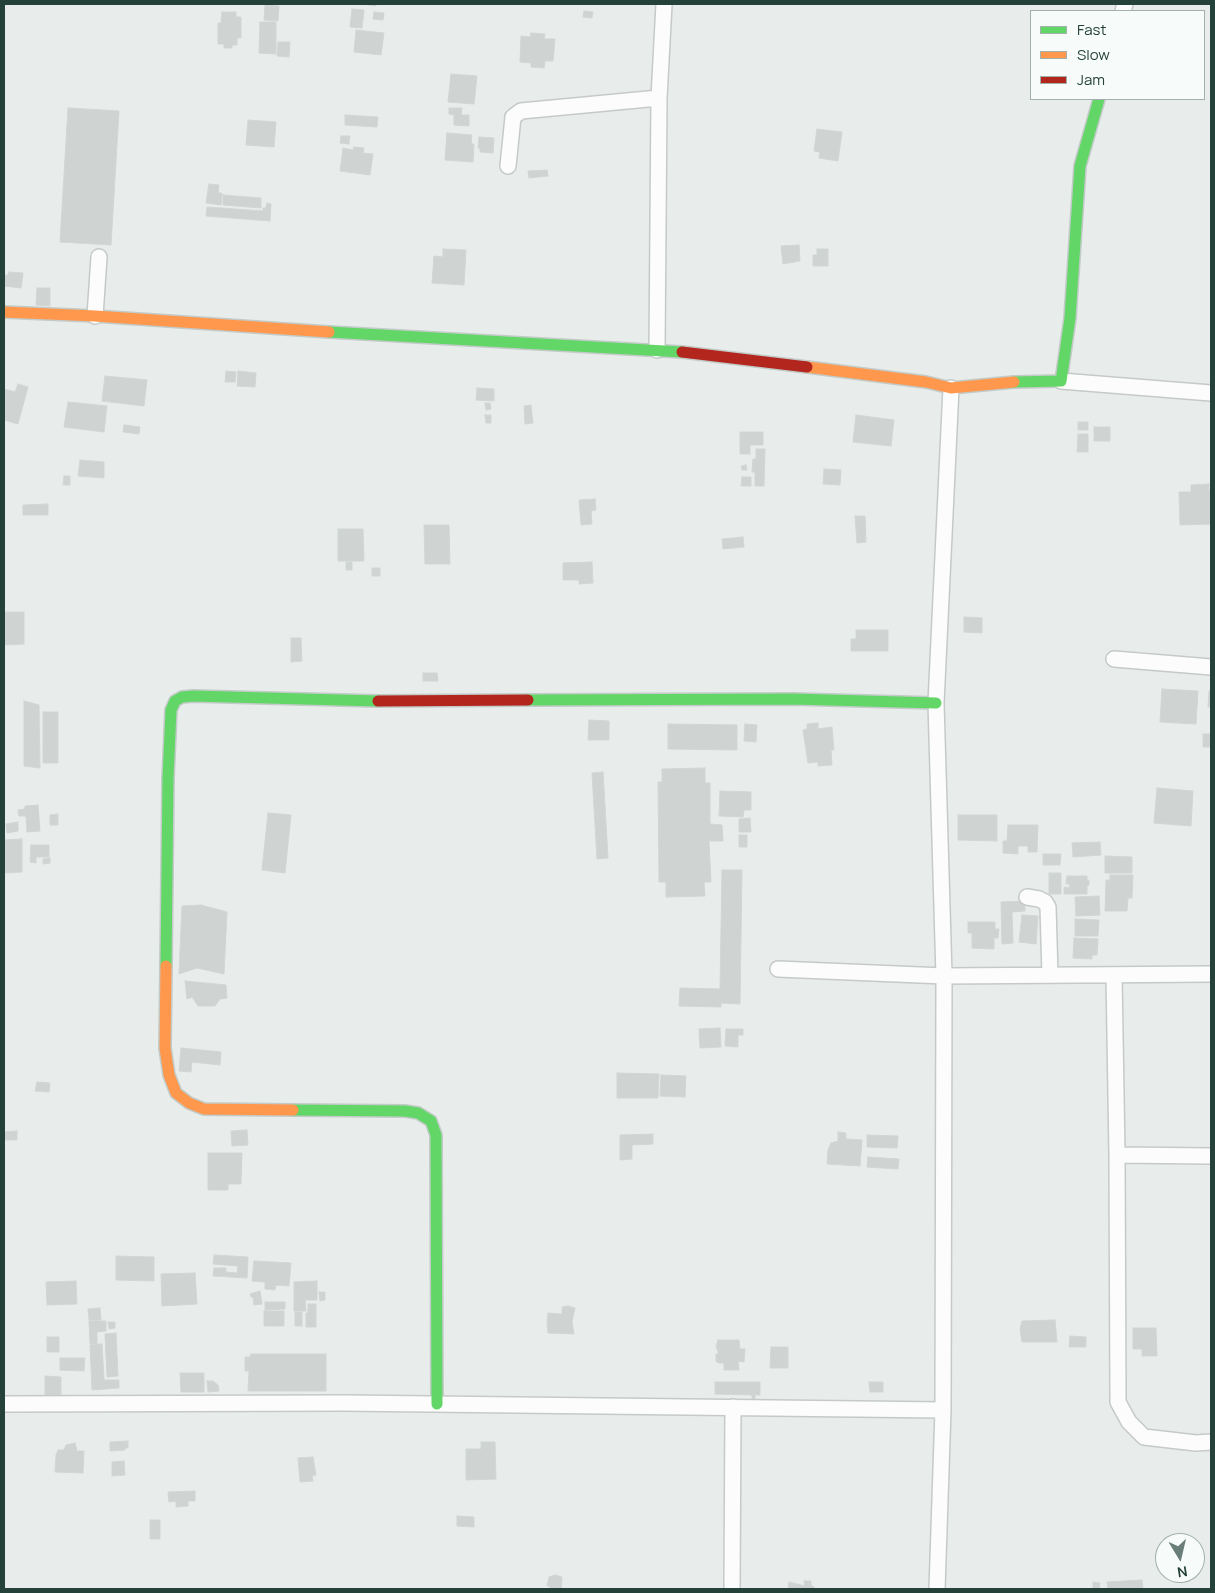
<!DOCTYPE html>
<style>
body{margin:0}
#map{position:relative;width:1215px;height:1593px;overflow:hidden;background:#e8edeb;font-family:Manrope,sans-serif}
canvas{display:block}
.frame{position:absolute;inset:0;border:5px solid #24423a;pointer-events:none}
.legend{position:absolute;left:1030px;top:10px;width:175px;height:90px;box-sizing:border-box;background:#f7fbf9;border:1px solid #a3b1ad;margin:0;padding:6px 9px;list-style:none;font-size:15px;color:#24423a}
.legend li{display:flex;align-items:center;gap:10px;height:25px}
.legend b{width:25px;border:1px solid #a3b1ad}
.north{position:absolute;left:1155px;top:1533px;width:50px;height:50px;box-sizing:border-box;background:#f7fbf9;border:1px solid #a3b1ad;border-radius:50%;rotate:171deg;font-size:14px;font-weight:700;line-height:20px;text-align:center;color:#24423a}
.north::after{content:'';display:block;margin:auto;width:18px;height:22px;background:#697e78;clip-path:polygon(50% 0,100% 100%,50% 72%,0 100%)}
</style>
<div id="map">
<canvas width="1215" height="1593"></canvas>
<div class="frame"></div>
<ul class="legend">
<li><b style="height:6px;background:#63d668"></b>Fast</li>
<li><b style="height:6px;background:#ff974d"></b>Slow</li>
<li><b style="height:6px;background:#b3261e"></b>Jam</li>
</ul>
<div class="north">N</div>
</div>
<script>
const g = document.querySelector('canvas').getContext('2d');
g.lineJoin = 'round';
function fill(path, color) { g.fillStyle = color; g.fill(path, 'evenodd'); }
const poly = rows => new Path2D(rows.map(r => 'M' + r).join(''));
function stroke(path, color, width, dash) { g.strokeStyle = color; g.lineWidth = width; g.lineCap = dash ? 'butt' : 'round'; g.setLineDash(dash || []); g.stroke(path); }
const building = poly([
 [361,4,376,4,376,6,361,4],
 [265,5,279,6,278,21,264,20,265,5],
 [352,9,364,10,362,28,350,27,352,9],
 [584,11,593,12,592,18,583,17,584,11],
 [222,12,236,12,236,17,241,17,241,38,237,38,237,45,232,45,232,48,224,48,224,44,218,44,218,23,221,23,222,12],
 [374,12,384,13,383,20,373,19,374,12],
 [260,22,276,22,276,54,259,53,260,22],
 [356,30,384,33,381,55,354,52,356,30],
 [531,33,545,34,544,39,555,39,553,61,545,61,544,68,531,67,531,63,520,62,521,36,530,37,531,33],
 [278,42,290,42,289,57,277,56,278,42],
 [451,74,477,76,474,104,448,102,451,74],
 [68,108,119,111,111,245,60,242,68,108],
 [449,108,462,108,461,115,469,115,469,126,454,125,454,115,449,114,449,108],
 [345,115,378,117,377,127,345,125,345,115],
 [248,120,276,122,274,147,246,145,248,120],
 [817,129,842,132,838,161,819,158,820,152,814,151,817,129],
 [447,133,472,135,471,144,474,144,473,162,445,160,447,133],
 [341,136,350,136,349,144,340,143,341,136],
 [479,137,494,138,493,153,480,152,480,148,478,148,479,137],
 [354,147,364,148,363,153,373,154,370,175,340,171,343,148,353,150,354,147],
 [547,170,548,176,529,178,528,171,547,170],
 [209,184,219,185,218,193,222,193,221,205,206,203,209,184],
 [223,195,261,198,261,208,223,205,223,195],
 [267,203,271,204,270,221,206,216,207,207,263,211,263,208,266,208,267,203],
 [799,245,800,261,783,264,781,246,799,245],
 [443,249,466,250,464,285,432,283,434,256,443,257,443,249],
 [817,249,828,249,828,266,813,266,813,255,817,255,817,249],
 [9,272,23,273,21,288,4,286,4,275,8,275,9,272],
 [37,288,50,288,50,306,36,305,37,288],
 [226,371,236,372,235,382,225,382,226,371],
 [238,371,256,373,255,387,237,386,238,371],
 [105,376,147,380,144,406,102,401,105,376],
 [18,384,28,387,18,424,4,420,4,389,15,392,18,384],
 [477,388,494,389,494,401,476,400,477,388],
 [68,402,107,406,104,432,64,427,68,402],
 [485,403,490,403,491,409,486,410,485,403],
 [531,405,533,423,525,424,524,406,531,405],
 [485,415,491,415,491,423,486,423,485,415],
 [856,415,894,420,891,446,853,442,856,415],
 [1078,422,1088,422,1088,430,1078,430,1078,422],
 [124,425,140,427,139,434,123,432,124,425],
 [1094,427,1110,427,1110,441,1094,441,1094,427],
 [740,432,763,432,763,445,750,445,750,454,740,454,740,432],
 [1078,434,1088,434,1088,452,1077,452,1078,434],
 [756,449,765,449,764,486,755,486,755,472,752,472,753,459,756,459,756,449],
 [80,460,104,462,104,478,78,476,80,460],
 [746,465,747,470,742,470,741,466,746,465],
 [824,469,841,470,840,485,823,484,824,469],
 [64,476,70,476,70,485,63,485,64,476],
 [742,477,751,477,751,486,741,486,742,477],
 [1209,484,1209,491,1211,491,1211,524,1180,525,1179,492,1191,492,1191,485,1209,484],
 [595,499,596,510,591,511,592,524,581,525,579,500,595,499],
 [48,504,48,515,23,515,23,505,48,504],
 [855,516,865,516,866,542,857,543,855,516],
 [424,525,449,525,450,564,425,564,424,525],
 [338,529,363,529,364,561,338,561,338,529],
 [743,537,744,547,723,549,722,539,743,537],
 [346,562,352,562,352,570,346,570,346,562],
 [592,562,593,583,579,584,579,580,563,580,563,563,592,562],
 [372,568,380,568,380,576,372,576,372,568],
 [4,612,24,612,24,644,4,645,4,612],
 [964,617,982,618,982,633,964,632,964,617],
 [856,630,888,630,888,651,851,651,851,639,856,639,856,630],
 [291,638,301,638,302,661,291,662,291,638],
 [423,673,437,673,438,681,423,681,423,673],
 [1162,689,1198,691,1196,724,1160,722,1162,689],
 [1209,691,1211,691,1211,707,1208,707,1209,691],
 [24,701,39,705,40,768,24,766,24,701],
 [43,712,58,712,58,763,43,763,43,712],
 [589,720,609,721,609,740,588,740,589,720],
 [818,723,818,729,832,727,834,750,831,750,832,765,818,766,818,762,808,763,803,730,807,729,807,724,818,723],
 [668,724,737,725,737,750,668,749,668,724],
 [745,724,757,725,756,742,744,741,745,724],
 [1203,734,1211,734,1211,747,1203,747,1203,734],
 [705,768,705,783,710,783,710,824,722,825,723,841,709,841,711,882,704,882,705,896,666,897,666,882,659,882,658,782,662,782,662,769,705,768],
 [603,772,608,858,597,859,592,773,603,772],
 [1157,788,1193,791,1191,826,1154,823,1157,788],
 [720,791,751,792,751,810,744,810,743,817,719,816,720,791],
 [38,805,40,831,27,832,26,816,19,816,18,810,25,809,25,806,38,805],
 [268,813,291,815,285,873,262,870,268,813],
 [58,814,58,825,50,825,50,815,58,814],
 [958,815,997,815,997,841,958,840,958,815],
 [750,818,751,832,739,832,739,819,750,818],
 [18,822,18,831,7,833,6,824,18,822],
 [1008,825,1038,825,1037,852,1028,852,1028,846,1018,846,1018,854,1003,853,1003,841,1007,841,1008,825],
 [739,835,747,835,747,847,739,847,739,835],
 [22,839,22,872,4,873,4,840,22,839],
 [1100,842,1101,855,1073,857,1072,843,1100,842],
 [31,845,49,845,49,857,36,857,36,863,30,862,31,845],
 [1043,854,1061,854,1060,865,1043,865,1043,854],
 [1105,856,1132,857,1132,873,1105,873,1105,856],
 [50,858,50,863,43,864,43,859,50,858],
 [722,870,742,870,740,1004,721,1003,721,1007,679,1006,680,988,720,989,722,870],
 [1049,873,1061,873,1061,894,1049,894,1049,873],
 [1110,875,1133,875,1132,898,1128,898,1127,911,1105,911,1106,880,1110,880,1110,875],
 [1067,876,1087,876,1087,880,1089,880,1089,885,1087,886,1087,894,1064,894,1064,887,1069,888,1070,884,1066,884,1067,876],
 [1099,896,1100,915,1076,916,1075,897,1099,896],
 [1025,901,1025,911,1012,912,1013,943,1002,944,1001,902,1025,901],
 [201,905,227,912,224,974,197,968,179,974,182,906,201,905],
 [1022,915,1038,916,1036,944,1019,942,1022,915],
 [1075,919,1099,920,1098,936,1075,936,1075,919],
 [968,922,995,922,995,929,999,929,998,938,994,938,994,949,972,948,972,933,968,933,968,922],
 [1074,938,1098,939,1097,955,1092,955,1092,959,1073,958,1074,938],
 [185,981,226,985,227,998,220,999,215,1006,198,1006,192,997,187,999,185,981],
 [720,1028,721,1047,700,1048,699,1029,720,1028],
 [726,1029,743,1029,743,1035,738,1035,738,1047,725,1046,726,1029],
 [181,1048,221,1052,220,1065,192,1062,191,1072,179,1071,181,1048],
 [617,1073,659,1074,658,1098,617,1098,617,1073],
 [661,1075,686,1076,685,1097,660,1096,661,1075],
 [37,1082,50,1083,49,1092,35,1091,37,1082],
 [247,1130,248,1145,232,1146,231,1131,247,1130],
 [17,1131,17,1140,4,1140,4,1132,17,1131],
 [838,1132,846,1133,846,1139,862,1140,860,1166,827,1164,828,1150,831,1143,838,1141,838,1132],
 [653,1134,653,1144,632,1145,632,1159,620,1160,620,1135,653,1134],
 [867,1135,898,1136,897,1148,867,1147,867,1135],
 [208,1153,242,1153,241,1184,228,1184,228,1190,208,1190,208,1153],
 [868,1157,899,1159,898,1169,867,1167,868,1157],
 [214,1255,248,1257,247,1278,213,1276,214,1268,226,1268,226,1272,237,1273,238,1266,213,1264,214,1255],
 [116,1256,154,1257,154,1281,116,1280,116,1256],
 [254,1261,291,1263,289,1286,276,1285,275,1290,265,1289,265,1282,252,1281,254,1261],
 [195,1273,197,1304,162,1306,161,1274,195,1273],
 [76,1281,77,1304,47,1305,46,1282,76,1281],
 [317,1281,317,1300,305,1300,306,1311,294,1311,294,1282,317,1281],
 [260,1291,262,1304,254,1305,253,1297,251,1297,250,1294,260,1291],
 [319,1292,325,1292,325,1300,320,1301,319,1292],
 [265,1302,285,1302,285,1309,265,1310,265,1302],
 [308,1304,316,1304,316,1327,306,1327,306,1313,308,1313,308,1304],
 [568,1306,575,1308,572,1322,574,1334,548,1333,547,1323,548,1313,562,1314,562,1307,568,1306],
 [100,1308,101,1320,89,1320,88,1309,100,1308],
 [264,1311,284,1311,284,1326,264,1326,264,1311],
 [295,1312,302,1312,302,1326,295,1326,295,1312],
 [1055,1320,1057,1342,1022,1342,1020,1329,1022,1321,1055,1320],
 [89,1321,106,1321,106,1331,97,1332,97,1344,90,1344,89,1321],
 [108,1322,115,1322,115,1328,109,1329,108,1322],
 [1133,1328,1156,1328,1157,1356,1142,1356,1142,1349,1133,1349,1133,1328],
 [116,1333,118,1376,107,1377,105,1334,116,1333],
 [1070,1336,1086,1337,1086,1347,1069,1347,1070,1336],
 [47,1337,59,1337,59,1352,47,1352,47,1337],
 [718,1340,739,1340,740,1349,745,1349,744,1362,738,1361,739,1370,724,1370,724,1363,718,1363,716,1361,716,1354,718,1354,718,1351,716,1347,718,1340],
 [102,1344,104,1380,119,1380,119,1388,92,1390,90,1345,102,1344],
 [771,1347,788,1347,788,1368,770,1368,771,1347],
 [251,1354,326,1354,326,1391,248,1391,249,1371,245,1371,245,1357,250,1357,251,1354],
 [60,1358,85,1358,84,1371,60,1370,60,1358],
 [180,1373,204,1373,204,1392,181,1392,180,1373],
 [45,1376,61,1377,61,1399,45,1397,45,1376],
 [207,1381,213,1381,218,1385,219,1391,208,1392,207,1381],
 [715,1382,760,1382,760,1395,755,1395,755,1401,752,1401,752,1395,715,1394,715,1382],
 [869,1382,883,1382,883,1392,870,1392,869,1382],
 [128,1441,128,1448,125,1448,125,1450,110,1451,110,1442,128,1441],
 [481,1442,495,1442,496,1479,466,1480,466,1449,481,1449,481,1442],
 [75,1443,77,1451,84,1451,83,1473,55,1472,56,1455,58,1450,64,1450,66,1445,75,1443],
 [313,1457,316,1475,312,1476,313,1481,300,1482,298,1458,313,1457],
 [124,1461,125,1475,112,1476,112,1462,124,1461],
 [195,1491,195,1501,188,1501,188,1506,176,1507,176,1501,169,1502,168,1492,195,1491],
 [457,1516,474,1517,474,1527,457,1526,457,1516],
 [150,1520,160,1520,160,1539,150,1539,150,1520],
 [555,1575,562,1577,561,1589,550,1589,550,1586,547,1586,549,1577,555,1575],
 [1142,1580,1143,1589,1108,1589,1107,1582,1142,1580],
 [804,1581,811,1581,811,1585,814,1587,815,1589,788,1589,789,1582,805,1586,804,1581],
 [1093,1582,1100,1583,1099,1589,1093,1589,1093,1582]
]);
fill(building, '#cfd4d2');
stroke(building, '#d1d6d4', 1);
const street = poly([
 [1123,11,1125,4],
 [508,166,513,117,521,111,659,98],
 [95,316,99,257],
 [657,350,659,98,664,4],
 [1061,381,1211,393],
 [1114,659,1211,667],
 [1027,897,1039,899,1045,902,1048,907,1050,975],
 [778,969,944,976,1211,974],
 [1114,975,1117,1155,1118,1402,1129,1422,1144,1437,1196,1443,1211,1442],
 [1117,1155,1211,1156],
 [4,1404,345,1403,943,1410],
 [732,1589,733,1407],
 [937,1589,943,1410,944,976,936,703,951,388]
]);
const fast = poly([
 [329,332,682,352],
 [1014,382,1061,381,1070,318,1080,166,1099,99],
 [528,700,794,699,936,703],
 [166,966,168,778,171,710,175,701,182,697,193,696,378,701],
 [293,1110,405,1111,418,1113,431,1121,436,1135,437,1404]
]);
const slow = poly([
 [4,312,95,316,329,332],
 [807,367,926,382,951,388,1014,382],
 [166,966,165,1048,169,1075,176,1093,189,1103,204,1109,293,1110]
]);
const jam = poly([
 [682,352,807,367],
 [378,701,528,700]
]);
stroke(street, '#c5cac8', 18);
stroke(fast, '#c3cbc8', 14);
stroke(slow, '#c3cbc8', 14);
stroke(jam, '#c3cbc8', 14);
stroke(street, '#fcfcfc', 15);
stroke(fast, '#63d668', 11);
stroke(slow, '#ff974d', 11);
stroke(jam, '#b3261e', 11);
</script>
